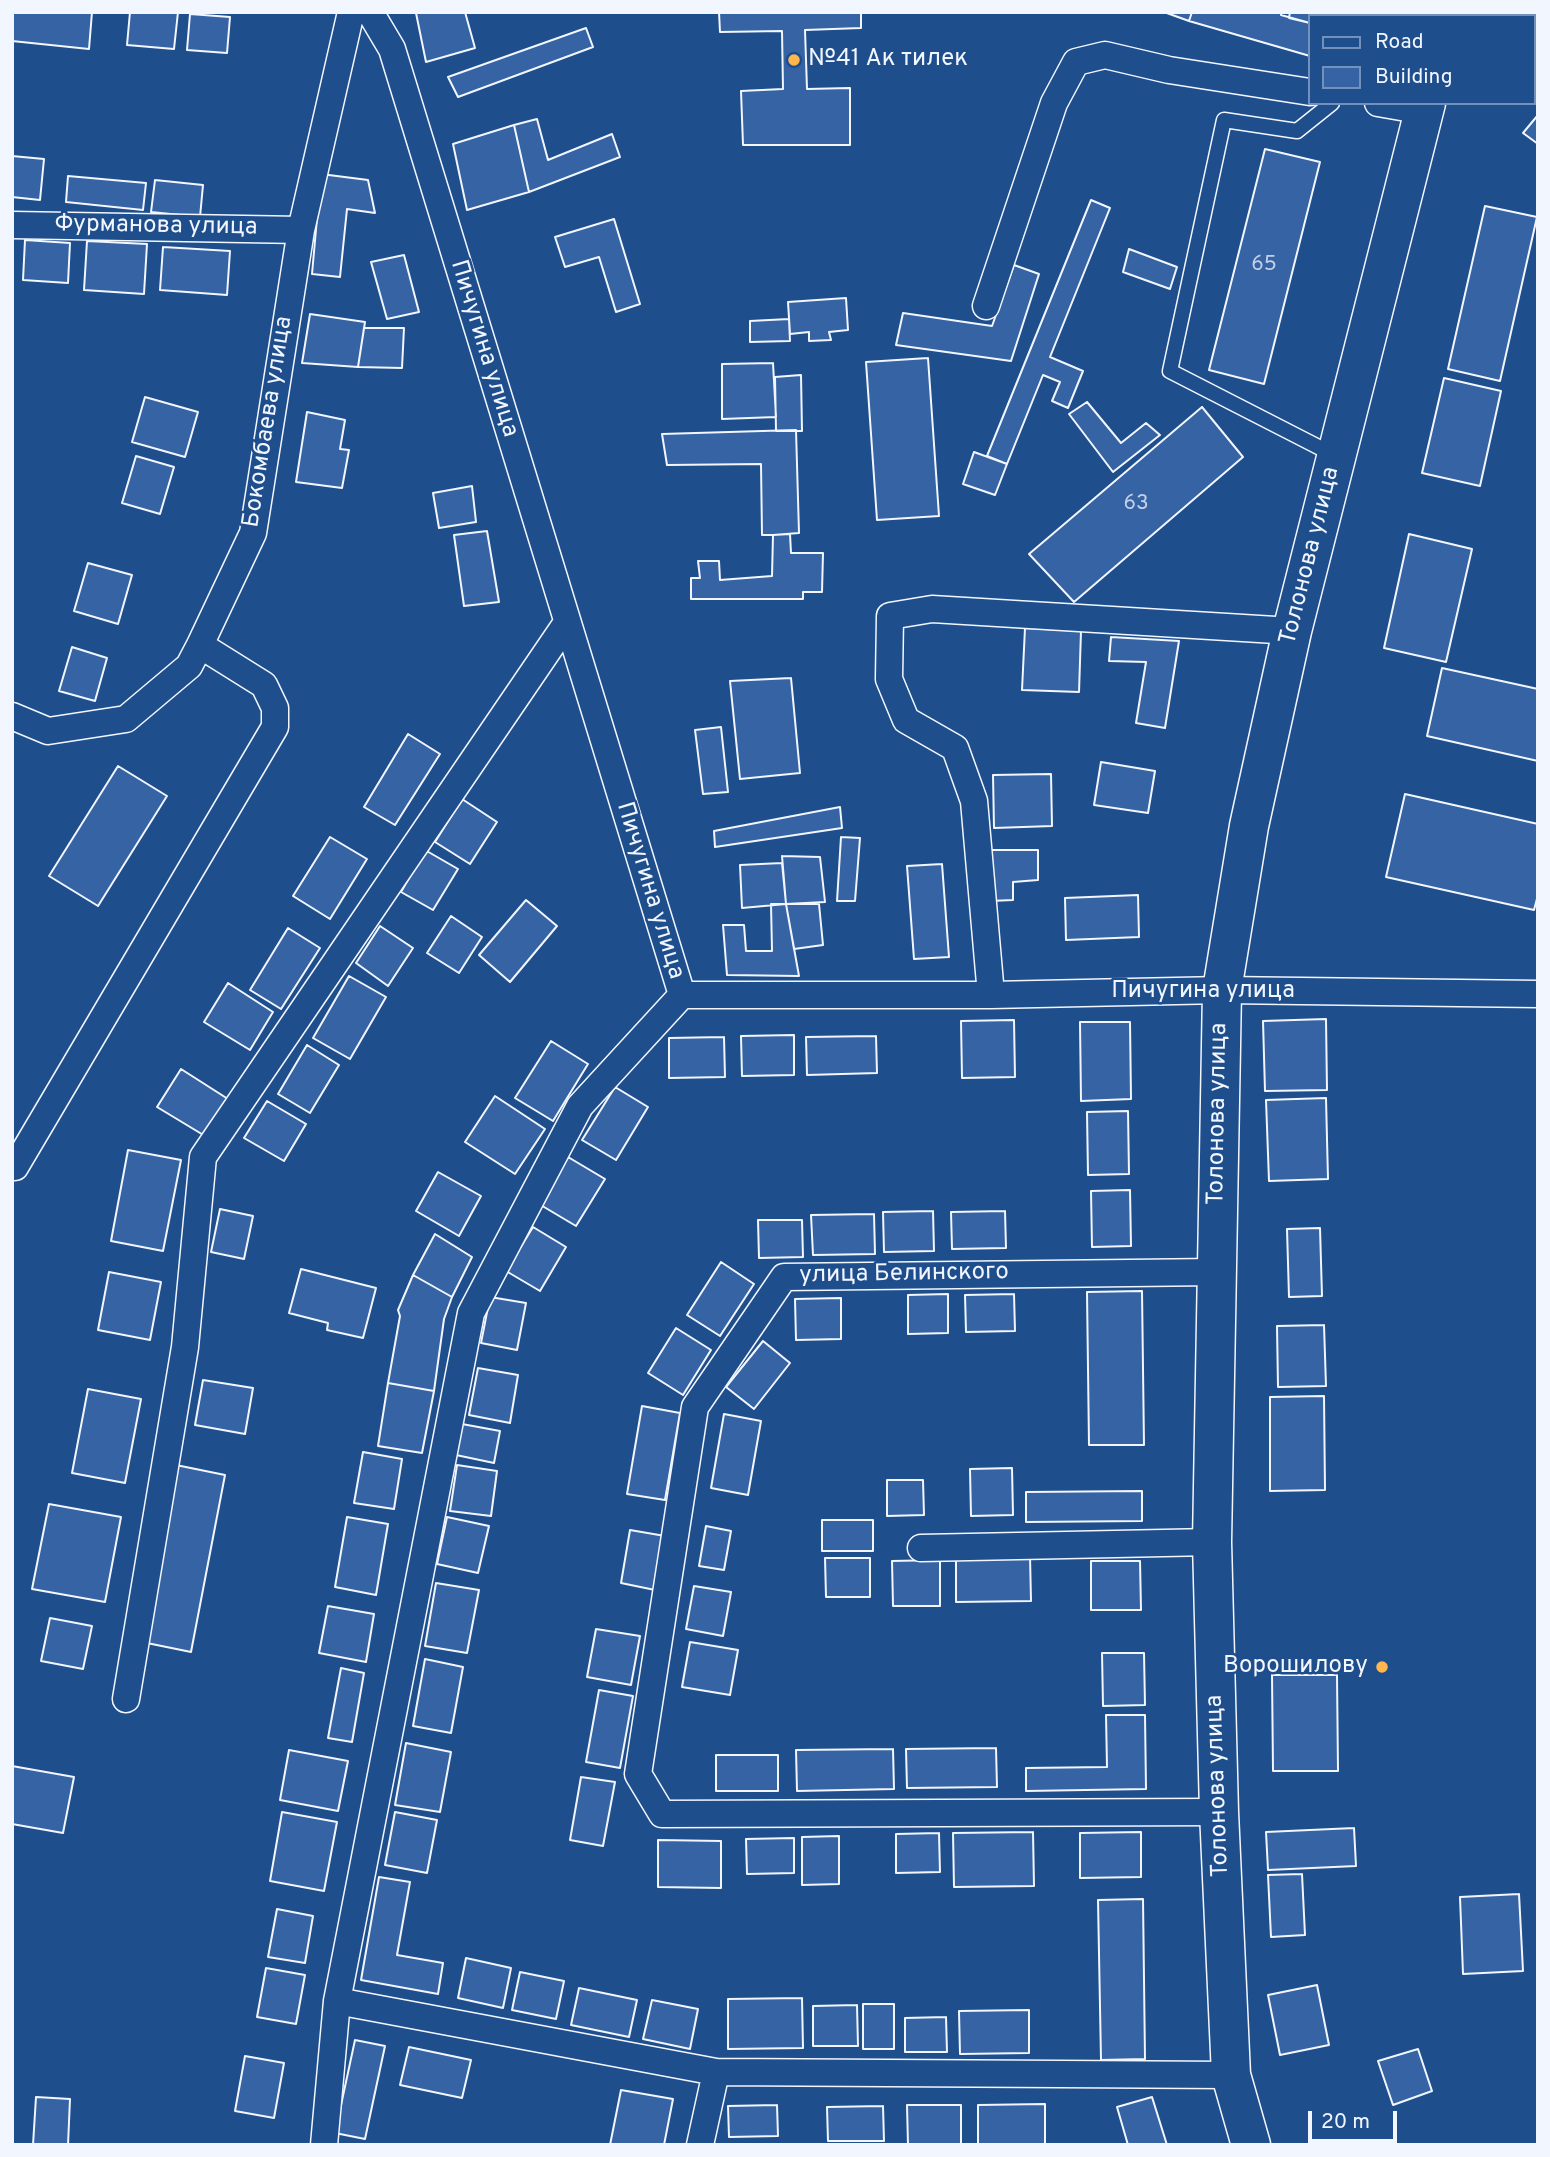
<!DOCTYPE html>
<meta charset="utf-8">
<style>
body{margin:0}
#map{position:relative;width:1550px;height:2157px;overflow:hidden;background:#1f4e8c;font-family:Overpass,sans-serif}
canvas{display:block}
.frame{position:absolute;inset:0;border:14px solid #f2f6ff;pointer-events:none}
.legend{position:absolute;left:1308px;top:14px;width:228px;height:91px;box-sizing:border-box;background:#1f4e8c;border:2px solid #7391ba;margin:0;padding:9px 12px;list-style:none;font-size:21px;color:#f2f6ff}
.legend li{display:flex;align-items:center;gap:14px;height:35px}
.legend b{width:35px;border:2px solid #7391ba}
.scale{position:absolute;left:1308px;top:2111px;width:89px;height:32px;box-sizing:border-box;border:4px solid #f2f6ff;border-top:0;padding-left:9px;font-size:21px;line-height:24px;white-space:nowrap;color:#f2f6ff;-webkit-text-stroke:5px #1f4e8c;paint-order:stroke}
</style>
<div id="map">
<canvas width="1550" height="2157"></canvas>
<div class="frame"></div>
<ul class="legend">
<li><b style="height:9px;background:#1f4e8c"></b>Road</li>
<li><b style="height:19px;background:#3563a3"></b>Building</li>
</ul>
<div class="scale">20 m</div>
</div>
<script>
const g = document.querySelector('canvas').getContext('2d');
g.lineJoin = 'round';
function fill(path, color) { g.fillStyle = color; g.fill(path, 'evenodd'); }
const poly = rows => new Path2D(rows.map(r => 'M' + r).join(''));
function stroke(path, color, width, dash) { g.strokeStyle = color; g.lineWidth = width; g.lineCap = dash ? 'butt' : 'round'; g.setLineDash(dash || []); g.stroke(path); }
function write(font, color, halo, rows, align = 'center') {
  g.font = font + ' Overpass,sans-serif'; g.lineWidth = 5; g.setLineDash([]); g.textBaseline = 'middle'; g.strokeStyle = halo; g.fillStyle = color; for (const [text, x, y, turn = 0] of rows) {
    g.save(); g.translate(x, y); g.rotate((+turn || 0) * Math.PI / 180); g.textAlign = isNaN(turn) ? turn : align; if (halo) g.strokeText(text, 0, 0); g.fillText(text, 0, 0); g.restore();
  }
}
const building = poly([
 [12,12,92,12,89,49,12,41,12,12],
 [130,12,178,12,174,49,127,45,130,12],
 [465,12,475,48,426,62,416,13,465,12],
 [719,12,861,12,861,28,805,30,807,89,850,88,850,145,743,145,741,91,783,89,782,31,720,32,719,12],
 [1164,12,1192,12,1189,21,1164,12],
 [1192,12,1282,12,1281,15,1310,23,1310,56,1189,21,1192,12],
 [1290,12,1322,12,1321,16,1310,16,1310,23,1289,18,1290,12],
 [190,14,230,17,227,53,187,50,190,14],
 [586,28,593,47,458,97,448,77,586,28],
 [1538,115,1538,144,1523,133,1538,115],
 [537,119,548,160,612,134,620,157,529,192,514,125,537,119],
 [514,125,529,192,467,210,453,144,514,125],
 [1265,149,1320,162,1264,384,1209,370,1265,149],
 [12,156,44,159,40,200,12,197,12,156],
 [321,174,368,180,375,213,347,209,340,277,312,274,321,174],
 [68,176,146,183,143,210,66,202,68,176],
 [155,180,203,185,200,217,151,212,155,180],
 [1091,200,1110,208,1050,357,1083,371,1068,408,1052,401,1060,382,1043,375,1007,464,987,456,1091,200],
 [1485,206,1537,217,1500,381,1448,369,1485,206],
 [614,219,640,304,616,312,599,257,565,267,555,237,614,219],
 [25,240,70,243,68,283,23,280,25,240],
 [87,241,147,244,144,294,84,290,87,241],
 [163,247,230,251,227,295,160,290,163,247],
 [1129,249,1177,267,1170,289,1123,272,1129,249],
 [404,255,419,312,387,319,371,262,404,255],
 [1014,265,1039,274,1011,361,896,345,903,313,992,326,1014,265],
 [846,298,848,330,829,332,831,340,809,341,809,332,790,334,788,302,846,298],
 [310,314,365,322,358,367,302,363,310,314],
 [789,319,790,341,750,342,750,321,789,319],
 [364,328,404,328,402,368,358,367,364,328],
 [928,358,939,516,877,520,866,362,928,358],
 [773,363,776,417,722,419,722,364,773,363],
 [801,375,802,431,776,431,775,377,801,375],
 [1444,378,1501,391,1480,486,1422,473,1444,378],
 [145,397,198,412,185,457,132,442,145,397],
 [1087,402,1121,443,1146,423,1160,435,1113,472,1069,414,1087,402],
 [1202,407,1243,457,1074,602,1029,554,1202,407],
 [307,412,345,420,340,449,349,450,342,488,296,482,307,412],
 [796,430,799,533,773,535,762,535,761,464,667,465,662,434,796,430],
 [974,452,1007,464,995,495,963,484,974,452],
 [136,456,174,467,160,514,122,503,136,456],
 [472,486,476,522,439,528,433,493,472,486],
 [487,531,499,602,464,606,454,535,487,531],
 [790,534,791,553,823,553,822,592,803,592,803,599,691,599,691,578,700,578,698,561,719,561,720,580,772,576,773,535,790,534],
 [1409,534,1472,549,1446,662,1384,648,1409,534],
 [88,563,132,575,118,624,74,611,88,563],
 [1025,628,1081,631,1079,692,1022,690,1025,628],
 [1111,637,1179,641,1165,728,1136,723,1146,662,1109,661,1111,637],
 [72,647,107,658,95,701,59,691,72,647],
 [1442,668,1538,689,1538,761,1427,736,1442,668],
 [791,678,800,773,740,779,730,681,791,678],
 [721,727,728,792,703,794,695,730,721,727],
 [408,734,440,754,395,825,364,807,408,734],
 [1101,762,1155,771,1148,813,1094,805,1101,762],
 [118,766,167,796,98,906,49,876,118,766],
 [1051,774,1052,826,994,828,993,775,1051,774],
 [1405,794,1538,824,1538,895,1534,910,1386,877,1405,794],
 [462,799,497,822,470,864,435,842,462,799],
 [840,807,842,828,715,847,714,831,840,807],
 [330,837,367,859,330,919,293,896,330,837],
 [841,837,860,838,855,901,837,901,841,837],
 [425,850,458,869,433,910,401,892,425,850],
 [990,850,1038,850,1038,880,1013,882,1013,900,990,901,990,850],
 [782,856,820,857,825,902,786,904,782,856],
 [782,863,786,904,742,908,740,865,782,863],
 [942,864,949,957,914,959,907,866,942,864],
 [1138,895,1139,937,1066,940,1065,898,1138,895],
 [526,900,557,926,510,982,479,955,526,900],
 [771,904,786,904,799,976,727,975,723,925,744,925,746,951,772,951,771,904],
 [786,904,819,904,823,945,794,949,786,904],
 [451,916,482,937,459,973,427,953,451,916],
 [380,926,413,948,388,986,356,963,380,926],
 [288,928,320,948,281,1009,250,990,288,928],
 [349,976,386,997,350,1059,313,1038,349,976],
 [228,983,273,1012,250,1050,204,1022,228,983],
 [1326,1019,1327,1090,1265,1091,1263,1021,1326,1019],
 [1014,1020,1015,1077,962,1078,961,1021,1014,1020],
 [1080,1022,1130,1022,1131,1099,1081,1101,1080,1022],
 [794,1035,794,1075,742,1076,741,1036,794,1035],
 [876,1036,877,1073,807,1075,806,1037,876,1036],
 [724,1037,725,1077,669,1078,669,1038,724,1037],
 [551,1041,588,1064,553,1121,515,1098,551,1041],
 [307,1045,339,1065,310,1113,278,1094,307,1045],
 [181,1069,228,1099,205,1136,157,1107,181,1069],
 [615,1087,648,1107,616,1160,582,1140,615,1087],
 [495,1096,545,1129,515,1174,465,1142,495,1096],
 [1326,1098,1328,1179,1269,1181,1266,1100,1326,1098],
 [267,1101,306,1124,284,1161,244,1138,267,1101],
 [1128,1111,1129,1174,1088,1175,1087,1112,1128,1111],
 [128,1150,181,1160,163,1251,111,1241,128,1150],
 [568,1157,605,1179,576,1226,539,1204,568,1157],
 [438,1172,481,1196,459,1236,416,1211,438,1172],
 [1130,1190,1131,1246,1092,1247,1091,1191,1130,1190],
 [220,1209,253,1216,244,1259,211,1252,220,1209],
 [933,1211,934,1251,884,1252,883,1212,933,1211],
 [1005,1211,1006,1248,952,1249,951,1212,1005,1211],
 [874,1214,875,1254,813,1255,811,1215,874,1214],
 [758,1220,802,1220,803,1257,759,1258,758,1220],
 [533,1227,566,1247,540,1291,506,1271,533,1227],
 [1320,1228,1322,1296,1289,1297,1287,1229,1320,1228],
 [435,1234,472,1257,452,1297,413,1275,435,1234],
 [721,1262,754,1284,720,1336,687,1315,721,1262],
 [301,1269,376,1288,363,1338,327,1330,328,1323,289,1313,301,1269],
 [109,1272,161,1282,150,1340,98,1330,109,1272],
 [413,1275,452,1297,444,1319,434,1391,388,1383,400,1316,398,1310,413,1275],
 [1142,1291,1144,1445,1089,1445,1087,1292,1142,1291],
 [948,1294,948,1333,908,1334,908,1295,948,1294],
 [1014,1294,1015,1331,966,1332,965,1295,1014,1294],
 [490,1297,526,1303,517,1350,481,1343,490,1297],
 [841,1298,841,1339,796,1340,795,1299,841,1298],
 [1324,1325,1326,1386,1278,1387,1277,1326,1324,1325],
 [676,1328,711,1350,683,1395,648,1373,676,1328],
 [763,1341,790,1363,754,1409,726,1387,763,1341],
 [478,1368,518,1375,510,1423,469,1415,478,1368],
 [203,1380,253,1388,245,1434,195,1425,203,1380],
 [388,1383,434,1391,422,1453,378,1446,388,1383],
 [88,1389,141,1399,125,1483,72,1473,88,1389],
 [1324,1396,1325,1490,1270,1491,1270,1397,1324,1396],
 [642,1406,680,1413,665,1500,627,1494,642,1406],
 [724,1414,761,1421,748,1495,711,1488,724,1414],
 [462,1424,500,1431,494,1463,456,1455,462,1424],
 [363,1452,402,1459,394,1509,354,1503,363,1452],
 [176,1465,225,1475,191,1652,142,1642,176,1465],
 [457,1465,497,1471,491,1516,450,1511,457,1465],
 [1012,1468,1013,1515,971,1516,970,1469,1012,1468],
 [887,1480,923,1480,924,1515,887,1516,887,1480],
 [1142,1491,1142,1521,1026,1522,1026,1492,1142,1491],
 [49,1504,121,1517,105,1602,32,1589,49,1504],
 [347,1517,388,1524,376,1595,335,1587,347,1517],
 [447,1517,489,1526,478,1573,437,1564,447,1517],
 [822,1520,873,1520,873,1551,822,1551,822,1520],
 [706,1526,731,1531,724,1570,699,1566,706,1526],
 [630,1530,665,1536,655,1590,621,1583,630,1530],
 [1030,1556,1031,1601,956,1602,956,1557,1030,1556],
 [825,1558,870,1558,870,1597,826,1597,825,1558],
 [940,1560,940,1606,893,1606,892,1561,940,1560],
 [1091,1561,1140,1561,1141,1610,1091,1610,1091,1561],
 [436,1583,479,1590,467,1653,425,1646,436,1583],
 [694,1586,731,1592,723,1636,686,1629,694,1586],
 [328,1606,374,1614,366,1662,319,1653,328,1606],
 [50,1618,92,1626,83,1669,41,1661,50,1618],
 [596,1629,640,1636,631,1685,587,1677,596,1629],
 [690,1642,738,1650,730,1695,682,1687,690,1642],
 [1102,1653,1144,1653,1145,1705,1103,1706,1102,1653],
 [425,1659,463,1667,451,1733,413,1726,425,1659],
 [341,1668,364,1673,352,1742,328,1738,341,1668],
 [1272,1675,1337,1675,1338,1771,1273,1771,1272,1675],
 [599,1690,633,1696,620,1768,586,1762,599,1690],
 [1106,1715,1145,1715,1146,1789,1026,1791,1026,1768,1107,1767,1106,1715],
 [406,1743,451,1752,440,1812,395,1805,406,1743],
 [996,1748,997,1787,907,1788,906,1749,996,1748],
 [893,1749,894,1789,797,1791,796,1750,893,1749],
 [289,1750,348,1761,338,1811,280,1800,289,1750],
 [716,1755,778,1755,778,1791,716,1791,716,1755],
 [12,1766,74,1777,63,1833,12,1824,12,1766],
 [581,1777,615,1782,603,1846,570,1840,581,1777],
 [282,1812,337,1822,324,1891,270,1881,282,1812],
 [395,1812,437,1820,427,1873,385,1865,395,1812],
 [1354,1828,1356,1866,1268,1870,1266,1832,1354,1828],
 [1033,1832,1034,1886,954,1887,953,1833,1033,1832],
 [1141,1832,1141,1877,1080,1878,1080,1833,1141,1832],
 [939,1833,940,1872,896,1873,896,1834,939,1833],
 [839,1836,839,1884,802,1885,802,1837,839,1836],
 [794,1838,794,1873,747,1874,746,1839,794,1838],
 [658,1840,721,1841,721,1888,658,1887,658,1840],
 [1302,1874,1305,1935,1271,1937,1268,1875,1302,1874],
 [379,1877,410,1882,397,1955,443,1963,438,1994,361,1980,379,1877],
 [1519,1894,1523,1971,1463,1974,1460,1897,1519,1894],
 [1143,1899,1145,2059,1101,2060,1098,1900,1143,1899],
 [277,1909,313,1916,305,1963,268,1957,277,1909],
 [466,1958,511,1968,503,2008,458,1998,466,1958],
 [266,1968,305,1975,296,2024,257,2017,266,1968],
 [520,1972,564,1981,556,2019,512,2010,520,1972],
 [1317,1985,1329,2045,1280,2055,1268,1995,1317,1985],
 [579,1988,637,2000,629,2037,571,2025,579,1988],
 [802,1998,803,2048,728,2049,728,1999,802,1998],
 [652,2000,698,2009,690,2049,643,2039,652,2000],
 [863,2004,894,2004,894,2049,863,2049,863,2004],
 [857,2005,858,2046,813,2046,813,2006,857,2005],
 [1029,2010,1029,2053,960,2054,959,2011,1029,2010],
 [946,2017,947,2052,905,2052,905,2018,946,2017],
 [355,2040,385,2046,365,2139,335,2133,355,2040],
 [409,2047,471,2060,462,2098,400,2085,409,2047],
 [1418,2049,1432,2091,1393,2105,1378,2061,1418,2049],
 [245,2056,284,2063,274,2118,235,2111,245,2056],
 [621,2090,673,2099,664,2145,610,2145,621,2090],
 [36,2097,70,2099,68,2145,33,2145,36,2097],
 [1152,2097,1167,2145,1128,2145,1117,2107,1152,2097],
 [1045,2104,1045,2145,978,2145,978,2105,1045,2104],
 [777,2105,778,2136,729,2137,728,2106,777,2105],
 [907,2105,961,2105,961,2145,908,2145,907,2105],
 [883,2106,884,2141,828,2141,827,2107,883,2106]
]);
fill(building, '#3563a3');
stroke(building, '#f2f6ff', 2);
const lane = poly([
 [1332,103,1297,131,1224,120,1170,371,1336,456]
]);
const street = poly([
 [370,12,392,49,682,995],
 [1378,103,1424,111],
 [12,225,301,230],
 [986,306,1054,103,1076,62,1105,55,1169,70,1310,92],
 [12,716,48,731,126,719,189,666,200,645,253,533,301,230,351,12],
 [682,995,991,995,1222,990,1538,994],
 [991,995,974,801,955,748,906,720,889,679,890,616,932,609,1292,631],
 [15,1167,275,727,275,708,264,685,200,645],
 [1216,1272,784,1277,695,1407,638,1774,662,1814,1219,1812],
 [921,1548,1212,1542],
 [126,1699,185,1347,203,1157,566,624],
 [337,2001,716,2072,1231,2075],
 [324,2145,337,2001,471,1313,580,1106,682,995],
 [700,2145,716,2072]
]);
const secondary = poly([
 [1450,16,1451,12],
 [1251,2145,1231,2075,1219,1812,1212,1542,1222,990,1249,826,1292,631,1426,103]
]);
stroke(lane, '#f2f6ff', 17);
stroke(street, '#f2f6ff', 29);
stroke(secondary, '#f2f6ff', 41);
stroke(lane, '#1f4e8c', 14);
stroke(street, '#1f4e8c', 26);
stroke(secondary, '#1f4e8c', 38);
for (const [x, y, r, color] of [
 [794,60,7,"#ffb74d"],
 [1382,1667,7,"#ffb74d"]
]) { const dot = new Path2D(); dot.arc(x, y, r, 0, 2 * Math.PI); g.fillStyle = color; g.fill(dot); stroke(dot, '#1f4e8c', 2.5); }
write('21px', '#c3d1e8', null, [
 ["65",1264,266],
 ["63",1136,505]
]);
write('24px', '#f2f6ff', '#1f4e8c', [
 ["№41 Ак тилек",808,60],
 ["Ворошилову",1368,1667,"right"]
], 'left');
write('24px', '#f2f6ff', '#1f4e8c', [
 ["Фурманова улица",156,227,1],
 ["Пичугина улица",483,349,73],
 ["Бокомбаева улица",269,422,-81],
 ["Толонова улица",1311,556,-76],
 ["Пичугина улица",649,891,73],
 ["Пичугина улица",1203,992],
 ["Толонова улица",1219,1114,-89],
 ["улица Белинского",904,1275,-1],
 ["Толонова улица",1219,1786,-92]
]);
</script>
